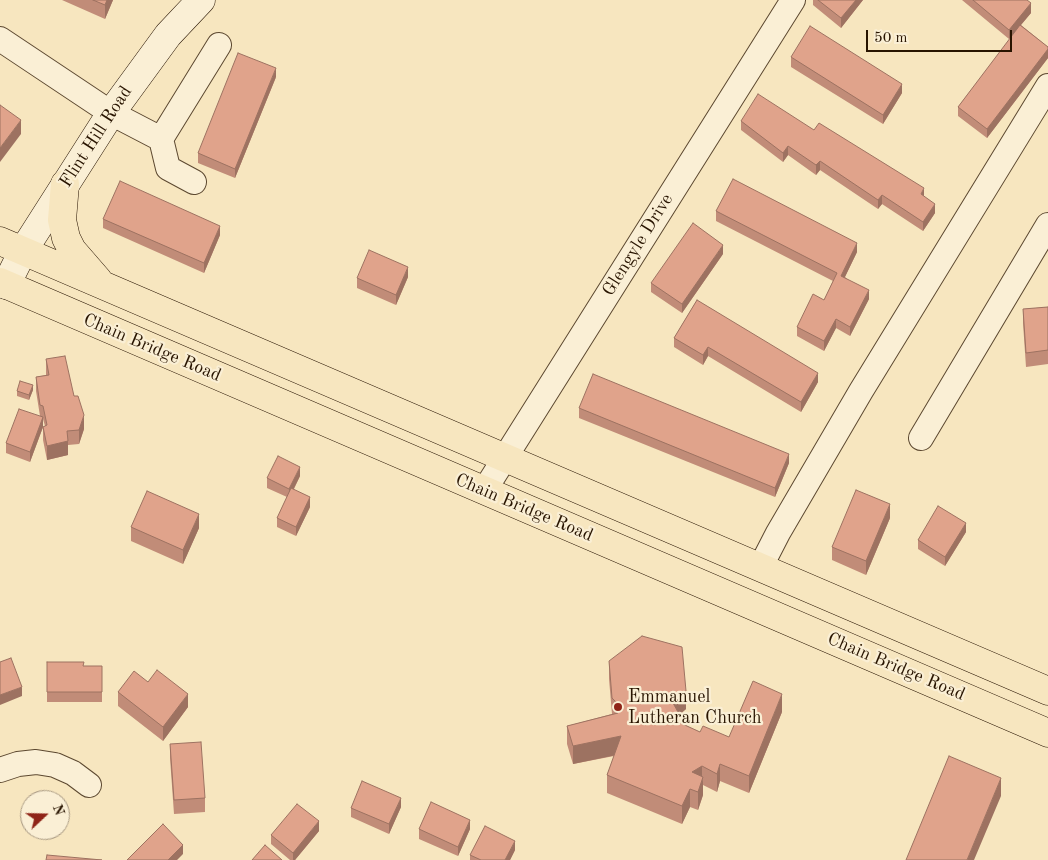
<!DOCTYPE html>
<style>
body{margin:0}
#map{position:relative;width:1048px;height:860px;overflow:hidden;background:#f7e6bf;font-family:"Old Standard TT",serif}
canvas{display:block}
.north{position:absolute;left:20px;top:790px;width:50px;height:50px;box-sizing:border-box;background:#faefd5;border:1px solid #a69780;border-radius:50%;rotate:69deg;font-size:14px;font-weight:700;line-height:20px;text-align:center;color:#281400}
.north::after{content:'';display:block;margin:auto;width:18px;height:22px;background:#8f2418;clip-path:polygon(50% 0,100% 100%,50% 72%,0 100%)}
.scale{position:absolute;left:866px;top:30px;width:146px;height:22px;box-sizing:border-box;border:2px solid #281400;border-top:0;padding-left:6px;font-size:15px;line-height:18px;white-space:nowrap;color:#281400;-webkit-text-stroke:4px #faefd5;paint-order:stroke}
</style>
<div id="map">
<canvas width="1048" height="860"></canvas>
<div class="north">N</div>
<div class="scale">50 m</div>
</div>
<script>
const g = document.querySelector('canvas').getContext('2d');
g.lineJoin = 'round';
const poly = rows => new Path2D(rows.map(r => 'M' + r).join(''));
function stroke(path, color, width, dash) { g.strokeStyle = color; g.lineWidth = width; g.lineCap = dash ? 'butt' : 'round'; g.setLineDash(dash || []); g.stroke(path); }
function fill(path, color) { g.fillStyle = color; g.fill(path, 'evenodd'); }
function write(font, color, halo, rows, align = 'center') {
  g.font = font + ' "Old Standard TT",serif'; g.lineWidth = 4.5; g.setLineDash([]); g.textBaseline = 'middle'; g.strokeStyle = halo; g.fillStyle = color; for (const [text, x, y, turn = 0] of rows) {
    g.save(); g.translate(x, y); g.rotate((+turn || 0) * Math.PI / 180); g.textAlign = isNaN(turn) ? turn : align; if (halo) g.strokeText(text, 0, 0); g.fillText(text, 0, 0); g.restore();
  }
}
const street = poly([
 [0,39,111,113,161,139,168,168,194,182],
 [161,139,219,45],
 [921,438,1048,225],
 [484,491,793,0],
 [760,568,778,533,861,391,1048,86],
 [0,770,18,764,36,762,55,765,73,773,89,785]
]);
const secondary = poly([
 [6,285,23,251,111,113,168,35,201,0]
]);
const primary = poly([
 [65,184,62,220,66,238,72,250,98,280],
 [0,241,1048,691],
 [0,282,1048,733]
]);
stroke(street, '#5c4830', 26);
stroke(secondary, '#281400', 29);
stroke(primary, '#281400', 29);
stroke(street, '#faefd5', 24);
stroke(secondary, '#faefd5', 28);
stroke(primary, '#f7e6bf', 28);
fill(poly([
 [62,0,113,0,105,19],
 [813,0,863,0,841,28,813,5],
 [962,0,1027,0,1031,13,1021,25,1048,47,1048,58,987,138,958,116,958,107,1017,30,1009,39],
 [791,57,902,93,883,124,791,67],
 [276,77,235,178,198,163,198,153],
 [741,121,814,130,924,196,935,213,923,231,882,204,878,209,820,170,816,175,788,155,783,162,741,130],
 [716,211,857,252,845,277,869,299,850,336,836,328,824,351,797,336,797,327,824,300,833,281,716,221],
 [103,219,220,235,204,273,103,228],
 [723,254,682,313,651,292,651,283],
 [408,277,396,305,357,288,357,278],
 [697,300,818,382,801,412,708,356,703,365,674,347,674,338],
 [1048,307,1048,364,1026,367,1023,323,1023,309],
 [46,359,74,396,84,429,79,444,68,445,68,455,47,460,43,440,43,427,45,426,43,419,43,427,30,462,6,453,6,443,40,416,36,391,36,377,46,375],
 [33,390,29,400,17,396,17,391],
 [579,408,789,463,775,497,579,418],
 [300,476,294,489,310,507,296,536,277,527,277,518,287,497,267,488,267,478],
 [890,518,866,575,832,560,832,547],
 [131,527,199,528,183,564,131,541],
 [966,532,945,566,918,549,918,540],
 [609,661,686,709,678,716,678,722,700,732,729,737,782,712,749,793,720,781,717,792,703,785,703,795,698,810,690,807,682,824,607,793,607,775,614,756,573,764,567,744,567,726,612,714,609,679],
 [47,662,83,666,102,666,102,702,47,702],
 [148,682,188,707,163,741,118,706,118,692],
 [170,744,205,798,205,812,174,814,170,758],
 [401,807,389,834,351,817,351,808],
 [419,829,470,829,458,856,419,839],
 [319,831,295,860,290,860,271,844,271,835],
 [515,850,510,860,470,860,470,855]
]), '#c18c78');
fill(poly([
 [107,0,113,0,105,19,105,5],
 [856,0,863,0,841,28,841,18],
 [1031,3,1031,13,1009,39,1009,30],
 [1048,49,1048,58,987,138,987,129],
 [276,68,276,77,235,178,235,169],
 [902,84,902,93,883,124,883,115],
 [21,120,21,134,0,162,0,148],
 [788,146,788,155,783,162,783,153],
 [820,161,820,170,816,175,816,165],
 [924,188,924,197,921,194],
 [882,195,882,204,878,209,878,200],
 [935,204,935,213,923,231,923,222],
 [220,226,220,235,204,273,204,263],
 [857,243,857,252,841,285,841,276],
 [723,245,723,254,682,313,682,304],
 [408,267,408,277,396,305,396,295],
 [869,290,869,299,850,336,850,327],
 [836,319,836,328,824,351,824,341],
 [708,347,708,356,703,365,703,355],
 [818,373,818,382,801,412,801,402],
 [33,385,33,390,29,400,29,395],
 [84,415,84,429,79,444,79,430],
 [43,417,43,427,30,462,30,452],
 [68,441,68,455,47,460,47,446],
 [789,454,789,463,775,497,775,488],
 [300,467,300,476,289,498,289,489],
 [310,497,310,507,296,536,296,527],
 [890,504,890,518,866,575,866,561],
 [199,514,199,528,183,564,183,550],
 [966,523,966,532,945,566,945,557],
 [22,687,22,696,0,705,0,695],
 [686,691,686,709,678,716,678,730,673,703],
 [188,694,188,707,163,741,163,727],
 [782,694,782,712,749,793,749,776],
 [621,736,621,754,573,764,573,746],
 [720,764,720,781,717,792,717,774],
 [702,766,702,782,703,777,703,795,698,810,698,792,692,772],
 [1001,778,1001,796,974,860,967,860],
 [690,789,690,807,682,824,682,806],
 [401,798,401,807,389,834,389,824],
 [470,820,470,829,458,856,458,847],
 [319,821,319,831,295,860,293,860,293,853],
 [515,841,515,850,510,860,505,860],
 [183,845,183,854,177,860,168,860]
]), '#9d7261');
const building = poly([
 [93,0,107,0,105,5,93,0],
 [818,0,856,0,841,18,818,0],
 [973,0,1027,0,1031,3,1009,30,973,0],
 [1020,25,1048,47,1048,49,987,129,958,107,1020,25],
 [810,26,902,84,883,115,791,57,810,26],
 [238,53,276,68,235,169,198,153,238,53],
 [758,94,814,130,819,123,924,188,921,194,935,204,923,222,882,195,878,200,820,161,816,165,788,146,783,153,741,121,758,94],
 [0,105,21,120,0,148,0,105],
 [733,179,857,243,841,276,869,290,850,327,836,319,824,341,797,327,813,294,824,300,837,273,716,211,733,179],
 [120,181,220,226,204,263,103,219,120,181],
 [693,223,723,245,682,304,651,283,693,223],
 [369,250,408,267,396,295,357,278,369,250],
 [697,300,818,373,801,402,708,347,703,355,674,338,697,300],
 [1048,307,1048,350,1026,353,1023,309,1048,307],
 [65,356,74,396,78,396,84,415,79,430,67,431,68,441,47,446,43,427,47,425,43,406,40,405,36,377,49,375,46,359,65,356],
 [593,374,789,454,775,488,579,408,593,374],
 [20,381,33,385,29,395,17,391,20,381],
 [19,409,43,417,30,452,6,443,19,409],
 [278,456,300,467,289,489,267,478,278,456],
 [291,488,310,497,296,527,277,518,291,488],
 [856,490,890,504,866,561,832,547,856,490],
 [147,491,199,514,183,550,131,527,147,491],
 [938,506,966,523,945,557,918,540,938,506],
 [642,636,682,647,686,691,673,703,678,712,676,721,700,732,703,726,729,737,753,681,782,694,749,776,720,764,717,774,702,766,692,772,703,777,698,792,690,789,682,806,607,775,621,736,573,746,567,726,618,713,616,702,612,698,609,661,642,636],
 [11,658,22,687,0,695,0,662,11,658],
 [47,662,84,662,83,666,102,666,102,692,47,692,47,662],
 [157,670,188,694,163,727,118,692,134,671,148,682,157,670],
 [201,742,205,798,174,800,170,744,201,742],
 [949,756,1001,778,967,860,906,860,949,756],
 [362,781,401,798,389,824,351,808,362,781],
 [431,802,470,820,458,847,419,829,431,802],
 [297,804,319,821,293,853,271,835,297,804],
 [163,824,183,845,168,860,127,860,163,824],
 [485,826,515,841,505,860,481,860,470,855,485,826],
 [265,845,282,860,252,860,265,845],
 [47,855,102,860,46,860,47,855]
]);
fill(building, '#e0a38b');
stroke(building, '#9d7261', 1);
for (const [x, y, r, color] of [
 [618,707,5,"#8f2418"]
]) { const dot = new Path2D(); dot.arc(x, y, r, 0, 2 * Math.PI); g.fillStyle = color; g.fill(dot); stroke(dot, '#faefd5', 2); }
write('18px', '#281400', '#faefd5', [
 ["Flint Hill Road",96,137,-57],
 ["Glengyle Drive",638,245,-58],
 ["Chain Bridge Road",152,348,23],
 ["Chain Bridge Road",524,508,23],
 ["Chain Bridge Road",896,667,23]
]);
write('18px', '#281400', '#faefd5', [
 ["Emmanuel",628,697],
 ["Lutheran Church",628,718]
], 'left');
</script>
